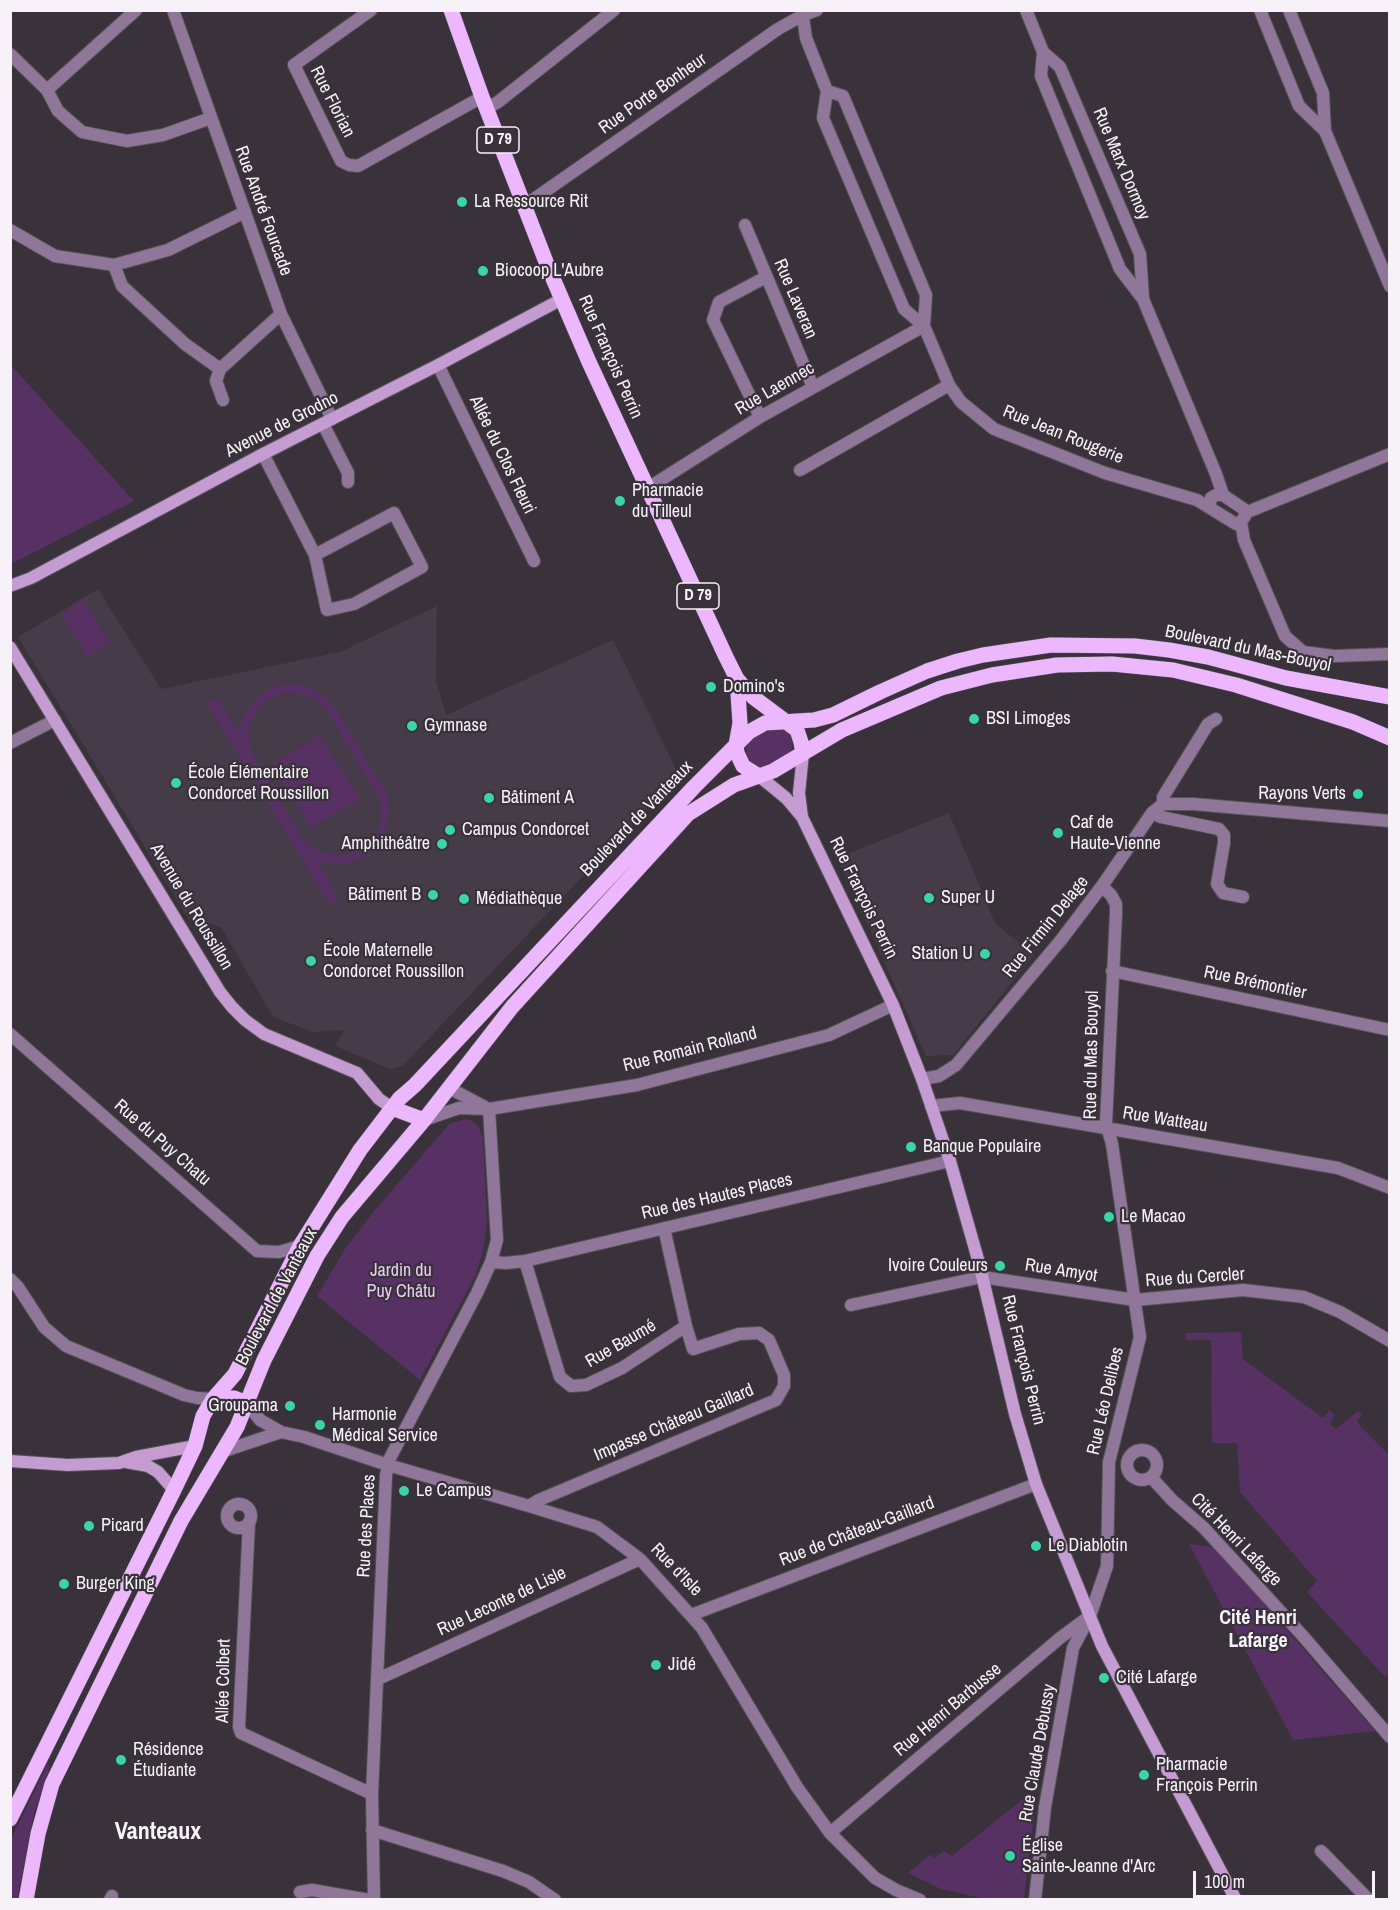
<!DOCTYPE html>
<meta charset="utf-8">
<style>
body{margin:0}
#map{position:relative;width:1400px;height:1910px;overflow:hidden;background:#39323b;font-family:"Archivo Narrow",sans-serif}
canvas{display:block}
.frame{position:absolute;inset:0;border:12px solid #f7f2f8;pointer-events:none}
.scale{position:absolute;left:1193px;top:1871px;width:182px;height:27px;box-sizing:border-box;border:3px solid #f7f2f8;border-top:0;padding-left:8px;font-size:18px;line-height:21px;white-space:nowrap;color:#f7f2f8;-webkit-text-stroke:4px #39323b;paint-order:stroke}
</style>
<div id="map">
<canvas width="1400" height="1910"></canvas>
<div class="frame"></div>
<div class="scale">100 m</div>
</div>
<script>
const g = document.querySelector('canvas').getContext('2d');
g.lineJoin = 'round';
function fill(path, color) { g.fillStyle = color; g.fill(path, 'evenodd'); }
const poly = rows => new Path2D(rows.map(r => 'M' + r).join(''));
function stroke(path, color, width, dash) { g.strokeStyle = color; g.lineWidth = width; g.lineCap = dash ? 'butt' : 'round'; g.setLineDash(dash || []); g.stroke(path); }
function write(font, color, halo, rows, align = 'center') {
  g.font = font + ' "Archivo Narrow",sans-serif'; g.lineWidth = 4.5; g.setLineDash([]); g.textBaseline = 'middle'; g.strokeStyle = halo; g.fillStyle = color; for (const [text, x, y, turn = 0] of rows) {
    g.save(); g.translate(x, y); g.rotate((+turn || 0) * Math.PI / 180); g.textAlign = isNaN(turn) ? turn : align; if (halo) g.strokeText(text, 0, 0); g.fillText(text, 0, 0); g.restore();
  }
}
fill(poly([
 [98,589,161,689,340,652,437,606,436,680,446,715,613,640,679,775,413,1055,402,1066,390,1069,335,1046,345,1030,313,1032,273,1017,221,927,188,918,18,637],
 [949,813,995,923,1034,955,953,1055,926,1056,838,858]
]), '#453b49');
fill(poly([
 [11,365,134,501,11,564],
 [84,600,110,643,87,657,61,614],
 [298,684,312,688,332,703,386,791,389,802,390,812,384,837,372,850,359,860,346,864,318,862,339,898,329,904,206,702,216,697,238,731,244,714,259,695,269,689,283,685],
 [288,692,314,698,327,711,377,794,381,806,381,819,376,835,359,849,343,855,328,854,316,849,303,839,253,756,248,734,252,717,270,698],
 [777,729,783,729,790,735,793,743,791,753,763,767,754,766,749,761,746,753,747,741,762,733],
 [320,735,360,799,311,828,271,765],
 [466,1119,472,1121,479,1127,483,1138,487,1224,483,1250,476,1274,420,1380,317,1296,345,1249,371,1215,450,1123],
 [1241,1332,1243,1359,1323,1418,1330,1410,1334,1416,1330,1424,1336,1429,1358,1411,1362,1415,1357,1421,1361,1427,1389,1455,1390,1672,1385,1677,1307,1592,1317,1581,1240,1492,1237,1443,1212,1443,1211,1340,1186,1340,1186,1333],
 [1189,1544,1214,1547,1375,1731,1293,1740],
 [47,1765,50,1766,34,1813,17,1899,11,1899,11,1839],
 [1023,1799,1036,1799,1024,1898,1022,1899,986,1899,941,1889,908,1873,931,1854,934,1858,944,1851,952,1856]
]), '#573163');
const street = poly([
 [173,10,281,314,332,419],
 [371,10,294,65,341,161,349,165,358,166,482,97],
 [802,10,806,38,827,91,823,118,904,309,924,326,949,385,961,402,994,429,1105,473,1197,500,1236,524,1241,522,1245,516,1245,510,1223,495,1216,495,1211,498,1209,506],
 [1026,10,1043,52,1041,76,1120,269,1143,299,1216,474,1223,495],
 [1260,10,1299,106,1325,131],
 [1289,10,1323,93,1325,131,1390,286],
 [1043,52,1060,67,1140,254,1143,298],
 [10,54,47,90,58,111,82,132,127,141,163,135,211,118],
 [47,90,136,10],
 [827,91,843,96,926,295,924,326],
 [486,109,498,102,614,10],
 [524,206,778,29,803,15,817,10],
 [745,225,813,387],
 [10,230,55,256,114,265,168,250,245,212],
 [114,265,122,286,185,344,220,369,281,314],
 [438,365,534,561],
 [220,369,216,381,223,400],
 [760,417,713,320,719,302,766,277],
 [323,424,348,473,348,482],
 [263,454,315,555,327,610,354,604,422,567,394,513,315,555],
 [800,470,949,385],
 [648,488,760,417,924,326],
 [1245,513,1390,454],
 [1241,522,1244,540,1285,636,1303,652,1334,656,1390,654],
 [10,743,55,720],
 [1163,804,1193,804,1390,821],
 [1152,813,1161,817,1219,829,1224,835,1224,843,1217,884,1223,893,1243,897],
 [1112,971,1390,1030],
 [10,1034,257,1251,279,1252,300,1246],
 [922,1079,939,1076,956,1065,1061,940,1102,886,1152,813,1163,804,1163,797,1208,724,1216,719],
 [449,1088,485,1107],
 [931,1106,960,1103,1338,1168,1390,1188],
 [424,1120,459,1108,489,1109,637,1085,829,1035,893,1005],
 [525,1261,560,1377,571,1386,586,1385,622,1368,686,1326,664,1228],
 [491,1262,506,1263,525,1261,950,1161],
 [10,1279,18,1287,44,1327,66,1346,184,1395,197,1398,213,1399],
 [851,1305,982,1277,1135,1300,1243,1290,1304,1297,1340,1312,1390,1341],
 [281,1432,304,1437,388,1465,529,1506,597,1527,640,1559,702,1628,797,1787,830,1833,875,1878,896,1890,920,1900],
 '1127 1465a15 15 0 1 1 30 0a15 15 0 1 1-30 0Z',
 [224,1451,281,1432,260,1420,247,1403],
 [1151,1477,1172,1500,1204,1528,1302,1635,1390,1737],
 '227 1516a12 12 0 1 1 24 0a12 12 0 1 1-24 0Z',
 [529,1506,539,1500,776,1400,784,1386,784,1375,769,1340,759,1333,739,1334,693,1349,686,1326],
 [249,1522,239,1727,241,1733,372,1794],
 [691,1615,1036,1484],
 [378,1679,640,1559],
 [372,1830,503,1871,529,1882,555,1900],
 [830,1833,1060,1638,1087,1618],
 [1321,1851,1369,1900],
 [300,1892,312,1890,369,1900],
 [110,1900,112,1896],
 [374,1900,372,1794,386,1475,390,1458,477,1293,491,1262,497,1240,489,1109],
 [1035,1900,1045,1807,1073,1648,1090,1616,1107,1566,1109,1462,1140,1337,1112,1144,1106,1123,1116,913,1116,904,1111,895,1102,886]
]);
const secondary = poly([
 [10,586,31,578,263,454,438,365,562,299],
 [10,647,220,992,232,1007,245,1020,264,1034,357,1073,379,1099,392,1108],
 [759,776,786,798,802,817,893,1005,922,1079,950,1161,979,1263,1015,1414,1036,1484,1102,1646,1236,1900],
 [802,817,799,793,803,754],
 [10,1461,68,1465,119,1463,136,1457,195,1446],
 [126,1462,148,1466,158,1472,174,1490]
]);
const primary = poly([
 [451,10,482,97,548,267,589,362,726,657,737,679,753,697,797,730,801,742,803,754],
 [737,679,740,723,736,745,737,753,743,766,759,776],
 [392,1108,424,1120],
 [213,1399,234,1398,247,1403],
 [10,1819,174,1490,195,1446,203,1416,213,1399,235,1374,300,1246,360,1150,399,1099,415,1085,694,787,749,732,765,723,814,720,833,715,880,692,927,671,958,661,983,655,1051,645,1135,646,1169,650,1208,657,1286,678,1390,697],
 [26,1900,38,1834,52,1784,181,1521,237,1427,264,1360,317,1256,342,1217,424,1120,512,1007,688,814,734,785,773,771,842,730,941,688,992,675,1057,665,1112,664,1173,670,1236,685,1353,722,1390,738]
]);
stroke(street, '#575159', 14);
stroke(secondary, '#575159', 14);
stroke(primary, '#575159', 16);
stroke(street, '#907799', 12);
stroke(secondary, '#c49cd1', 12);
stroke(primary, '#ecb7fd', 15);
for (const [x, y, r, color] of [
 [462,202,6,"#3ad4a5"],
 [483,271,6,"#3ad4a5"],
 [620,501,6,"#3ad4a5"],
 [711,687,6,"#3ad4a5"],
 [974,719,6,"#3ad4a5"],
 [412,726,6,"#3ad4a5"],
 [176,783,6,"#3ad4a5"],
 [1358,794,6,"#3ad4a5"],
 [489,798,6,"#3ad4a5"],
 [450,830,6,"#3ad4a5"],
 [1058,833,6,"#3ad4a5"],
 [442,844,6,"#3ad4a5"],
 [433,895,6,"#3ad4a5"],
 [929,898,6,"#3ad4a5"],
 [464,899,6,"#3ad4a5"],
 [985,954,6,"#3ad4a5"],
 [311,961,6,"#3ad4a5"],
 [911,1147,6,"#3ad4a5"],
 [1109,1217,6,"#3ad4a5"],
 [1000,1266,6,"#3ad4a5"],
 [290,1406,6,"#3ad4a5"],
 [320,1425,6,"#3ad4a5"],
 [404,1491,6,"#3ad4a5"],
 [89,1526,6,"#3ad4a5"],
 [1036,1546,6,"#3ad4a5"],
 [64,1584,6,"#3ad4a5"],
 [656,1665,6,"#3ad4a5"],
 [1104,1678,6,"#3ad4a5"],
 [121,1760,6,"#3ad4a5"],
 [1144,1775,6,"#3ad4a5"],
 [1010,1856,6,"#3ad4a5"]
]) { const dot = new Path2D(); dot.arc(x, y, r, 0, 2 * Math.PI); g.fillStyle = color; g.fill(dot); stroke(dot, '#39323b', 2); }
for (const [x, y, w] of [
 [498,140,42],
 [698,596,42]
]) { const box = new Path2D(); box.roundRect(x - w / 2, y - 13, w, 26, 4.5); g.fillStyle = '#39323b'; g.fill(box); stroke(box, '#f7f2f8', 1.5); }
write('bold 16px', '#f7f2f8', null, [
 ["D 79",498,140],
 ["D 79",698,596]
]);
write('18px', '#f7f2f8', '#39323b', [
 ["Rue Porte Bonheur",653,94,-35],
 ["Rue Florian",332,102,63],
 ["Rue Marx Dormoy",1121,164,67],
 ["Rue André Fourcade",263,211,70],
 ["Rue Laveran",795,299,67],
 ["Rue François Perrin",610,357,66],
 ["Rue Laennec",775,389,-30],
 ["Avenue de Grodno",282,425,-27],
 ["Rue Jean Rougerie",1063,435,22],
 ["Allée du Clos Fleuri",502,455,64],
 ["Boulevard du Mas-Bouyol",1248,649,12],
 ["Boulevard de Vanteaux",637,819,-46],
 ["Rue François Perrin",863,898,64],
 ["Avenue du Roussillon",191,907,59],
 ["Rue Firmin Delage",1046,927,-51],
 ["Rue Brémontier",1255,983,12],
 ["Rue Romain Rolland",690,1050,-14],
 ["Rue du Mas Bouyol",1092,1055,-89],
 ["Rue Watteau",1165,1120,9],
 ["Rue du Puy Chatu",162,1143,41],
 ["Rue des Hautes Places",717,1197,-13],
 ["Rue Amyot",1061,1271,9],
 ["Rue du Cercler",1195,1278,-4],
 ["Boulevard de Vanteaux",277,1297,-62],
 ["Rue Baumé",621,1344,-30],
 ["Rue François Perrin",1023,1360,76],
 ["Rue Léo Delibes",1106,1401,-77],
 ["Impasse Château Gaillard",674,1423,-23],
 ["Rue des Places",367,1526,-87],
 ["Rue de Château-Gaillard",857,1532,-21],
 ["Cité Henri Lafarge",1236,1540,46],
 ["Rue d'Isle",676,1570,46],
 ["Rue Leconte de Lisle",502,1602,-25],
 ["Allée Colbert",224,1681,-89],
 ["Rue Henri Barbusse",948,1710,-40],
 ["Rue Claude Debussy",1038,1753,-80]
]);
write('18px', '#f7f2f8', '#39323b', [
 ["La Ressource Rit",474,202],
 ["Biocoop L'Aubre",495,271],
 ["Pharmacie",632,491],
 ["du Tilleul",632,512],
 ["Domino's",723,687],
 ["BSI Limoges",986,719],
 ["Gymnase",424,726],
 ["École Élémentaire",188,773],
 ["Condorcet Roussillon",188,794],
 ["Rayons Verts",1346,794,"right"],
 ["Bâtiment A",501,798],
 ["Caf de",1070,823],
 ["Haute-Vienne",1070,844],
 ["Campus Condorcet",462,830],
 ["Amphithéâtre",430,844,"right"],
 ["Bâtiment B",421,895,"right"],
 ["Super U",941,898],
 ["Médiathèque",476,899],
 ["École Maternelle",323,951],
 ["Condorcet Roussillon",323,972],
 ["Station U",973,954,"right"],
 ["Banque Populaire",923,1147],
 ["Le Macao",1121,1217],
 ["Ivoire Couleurs",988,1266,"right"],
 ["Groupama",278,1406,"right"],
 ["Harmonie",332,1415],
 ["Médical Service",332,1436],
 ["Le Campus",416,1491],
 ["Picard",101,1526],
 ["Le Diablotin",1048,1546],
 ["Burger King",76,1584],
 ["Jidé",668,1665],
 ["Cité Lafarge",1116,1678],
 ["Résidence",133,1750],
 ["Étudiante",133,1771],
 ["Pharmacie",1156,1765],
 ["François Perrin",1156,1786],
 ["Église",1022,1846],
 ["Sainte-Jeanne d'Arc",1022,1867]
], 'left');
write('18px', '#e9cbf3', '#39323b', [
 ["Jardin du",401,1271],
 ["Puy Châtu",401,1292]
]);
write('bold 20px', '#f7f2f8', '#39323b', [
 ["Cité Henri",1258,1619],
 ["Lafarge",1258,1642]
]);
write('bold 24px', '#f7f2f8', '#39323b', [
 ["Vanteaux",158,1833]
]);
</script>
